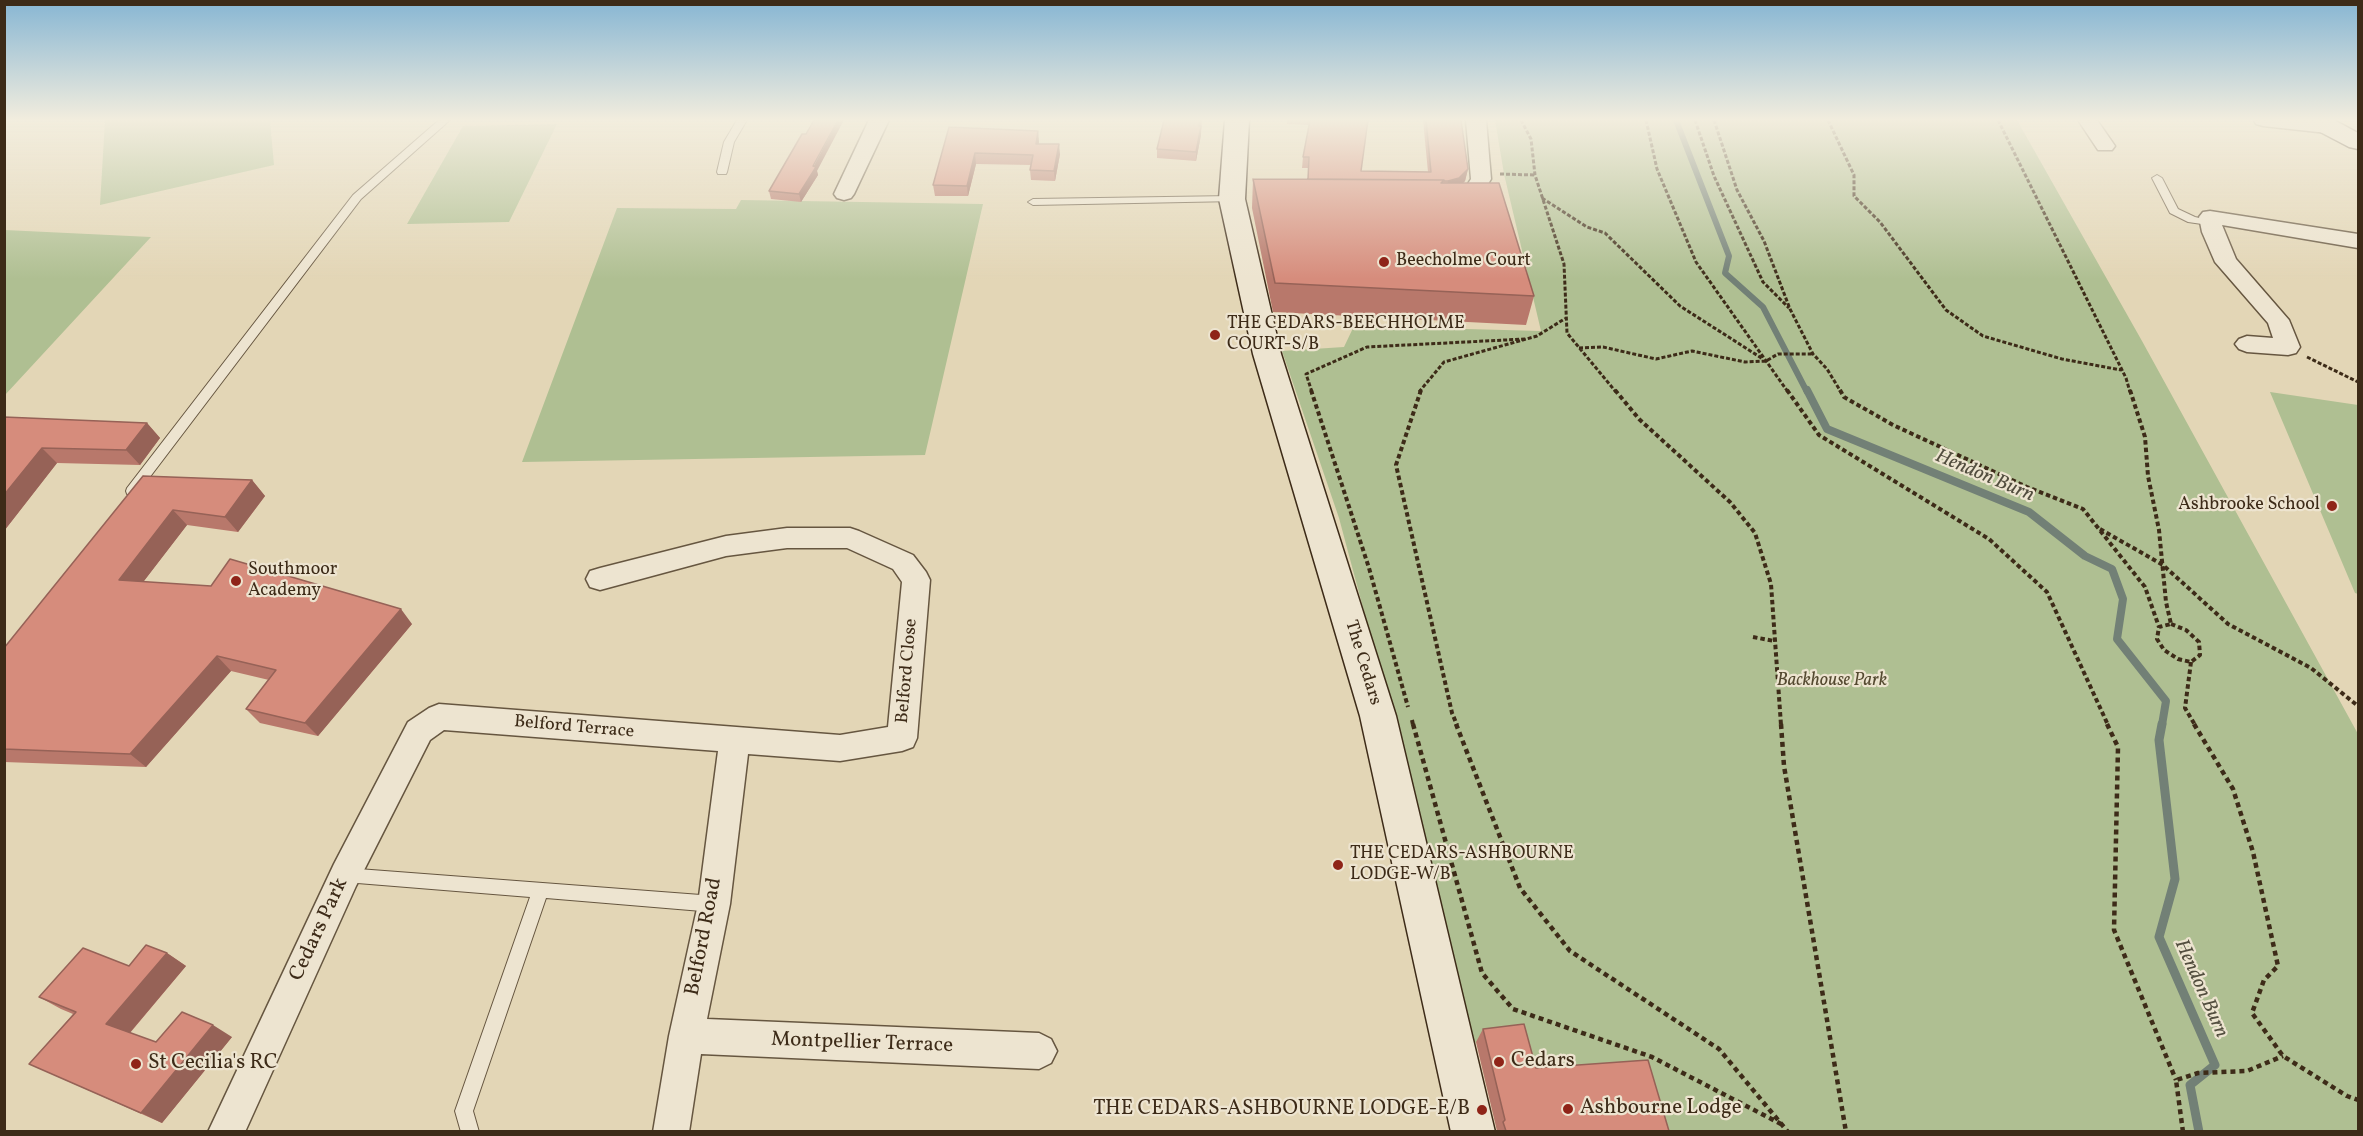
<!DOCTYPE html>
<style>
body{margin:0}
#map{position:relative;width:2363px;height:1136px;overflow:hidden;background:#e3d6b6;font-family:Vollkorn,serif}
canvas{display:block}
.frame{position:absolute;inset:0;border:6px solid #3d2b18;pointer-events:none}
</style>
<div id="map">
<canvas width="2363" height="1136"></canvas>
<div class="frame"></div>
</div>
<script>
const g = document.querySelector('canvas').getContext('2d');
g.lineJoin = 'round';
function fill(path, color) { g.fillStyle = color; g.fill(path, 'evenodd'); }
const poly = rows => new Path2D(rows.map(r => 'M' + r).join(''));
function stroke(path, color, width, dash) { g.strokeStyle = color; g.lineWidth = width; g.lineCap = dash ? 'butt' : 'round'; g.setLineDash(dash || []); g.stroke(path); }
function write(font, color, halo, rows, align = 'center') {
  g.font = font + ' Vollkorn,serif'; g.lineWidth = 4.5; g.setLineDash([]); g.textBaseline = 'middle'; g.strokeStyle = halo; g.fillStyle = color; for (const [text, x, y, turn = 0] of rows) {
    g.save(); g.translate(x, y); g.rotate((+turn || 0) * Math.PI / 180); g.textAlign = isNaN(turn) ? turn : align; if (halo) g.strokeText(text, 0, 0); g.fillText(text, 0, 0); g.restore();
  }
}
fill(poly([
 [105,120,270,120,274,165,100,205],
 [1495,120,2017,120,2142,341,2358,734,2358,1131,1654,1131,1528,1081,1516,1038,1471,1043,1392,716,1339,518,1282,351,1344,347,1354,326,1541,331,1504,174],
 [557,124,509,222,407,224,463,126],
 [741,200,983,204,925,455,522,462,617,208,736,209],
 [5,230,151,237,5,395,4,230],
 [2270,392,2358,405,2358,594,2355,593]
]), '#afbf92');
stroke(poly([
 [1676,120,1729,256,1725,273,1763,307,1807,392]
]), '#728076', 6);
stroke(poly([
 [1807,390,1827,429,2029,512,2085,556,2112,569,2123,599,2117,639,2166,701,2162,725]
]), '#728076', 8);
stroke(poly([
 [2162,724,2159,740,2175,879,2159,937,2215,1065,2190,1085,2199,1132]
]), '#728076', 9);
const lane = poly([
 [439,120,450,120,361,199,137,494,127,494,126,491,127,488,353,195,439,120],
 [737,120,747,120,734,142,727,172,726,174,718,174,717,172,724,142,737,120],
 [2157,175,2162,178,2178,209,2195,217,2216,222,2216,226,2188,222,2170,213,2152,178,2157,175],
 [1232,196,1237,199,1236,201,1033,205,1028,202,1033,199,1232,196],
 [345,868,714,896,720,899,722,904,720,909,714,912,546,898,473,1111,479,1132,461,1132,455,1111,530,897,345,882,339,880,337,875,339,870,345,868]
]);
const street = poly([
 [869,120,889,120,854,194,851,198,844,200,837,198,834,194,869,120],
 [1466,120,1486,120,1491,179,1479,199,1449,206,1442,204,1439,200,1442,196,1464,190,1471,179,1466,120],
 [2078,120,2097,120,2115,146,2112,150,2098,150,2078,120],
 [2254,120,2320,120,2334,123,2337,127,2334,131,2327,133,2263,126,2256,124,2254,120],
 [2210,211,2358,234,2358,248,2222,225,2236,259,2289,320,2300,347,2296,353,2288,355,2247,352,2239,349,2235,344,2239,339,2247,336,2273,338,2268,323,2215,262,2202,232,2199,217,2203,212,2210,211],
 [787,528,850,528,859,531,913,555,926,572,930,580,917,738,913,747,902,751,840,761,748,754,730,904,707,1019,1039,1033,1051,1039,1057,1051,1051,1063,1039,1069,701,1054,689,1132,653,1132,669,1036,698,904,718,751,444,730,430,740,356,886,245,1132,208,1132,334,864,408,722,429,708,439,704,840,735,888,727,902,582,893,569,847,548,787,548,726,556,600,590,590,587,586,579,590,571,600,568,726,536,787,528]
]);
const secondary = poly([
 [1225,120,1249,120,1245,199,1281,354,1396,716,1495,1132,1451,1132,1360,716,1253,354,1219,199,1225,120],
 [2303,120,2334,120,2358,133,2358,149,2349,147,2307,125,2303,120]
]);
stroke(lane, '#665640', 2);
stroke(street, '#665640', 3);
stroke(secondary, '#3d2b18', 3);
stroke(poly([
 [1521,120,1531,139,1535,175,1564,264,1567,333,1616,392],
 [1646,120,1657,169,1696,262,1788,392],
 [1695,120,1714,176,1763,282,1789,308],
 [1714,120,1737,190,1764,241,1790,309,1813,354,1827,369,1841,392],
 [1828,120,1854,175,1854,196,1880,222,1946,310,1983,336,2062,359,2121,370],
 [1998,120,2126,378,2130,392],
 [1500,174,1535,175],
 [1542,198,1587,227,1605,233,1680,306,1763,359],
 [1579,348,1603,347,1656,359,1692,351,1745,362,1766,361,1778,354,1813,354],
 [2307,357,2358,382],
 [1312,392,1306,374,1367,347,1525,339],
 [1419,392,1444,362,1537,336,1566,318]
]), '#3d2b18', 3, [4, 2]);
stroke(poly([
 [1311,390,1369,568,1408,707],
 [1421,390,1396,465,1452,713,1457,725],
 [1615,390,1639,419,1730,502,1755,533,1771,584,1781,725],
 [1787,390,1819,435,1989,539,2047,592,2108,725],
 [1840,390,1844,397,1893,425,2027,487,2083,509,2145,587,2159,627],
 [2130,390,2145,437,2148,476,2159,530,2166,602,2171,624],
 [2100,529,2163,565,2228,624,2311,668,2358,706],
 [2171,624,2186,630,2199,642,2200,655,2191,662,2178,659,2164,650,2157,639,2159,627,2171,624],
 [1753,637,1774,641],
 [2191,662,2185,708,2195,725],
 [1412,720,1413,725]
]), '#3d2b18', 4, [4.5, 3]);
stroke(poly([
 [1413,724,1482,973,1513,1009,1652,1057,1781,1124],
 [1456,724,1520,888,1570,951,1719,1049,1788,1132],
 [1781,724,1784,766,1846,1132],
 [2107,724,2118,747,2114,930,2176,1080],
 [2194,724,2233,789,2253,852,2278,966,2264,980,2252,1013,2283,1056,2347,1096,2358,1100],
 [2183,1132,2176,1080,2198,1073,2247,1071,2283,1056]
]), '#3d2b18', 4.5, [5, 4]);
fill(lane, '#ede4d0');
fill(street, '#ede4d0');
fill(secondary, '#ede4d0');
fill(poly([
 [1202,120,1201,135,1196,161,1157,158,1157,149],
 [1287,120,1368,120,1361,171,1428,172,1423,120,1461,120,1468,169,1465,181,1463,183,1534,296,1526,325,1273,312,1252,208,1253,179,1308,179,1308,168,1302,168,1303,157,1309,125,1287,124],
 [949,127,1039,141,1039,144,1060,154,1055,181,1031,180,1030,170,1031,165,976,164,968,196,935,196,933,185],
 [817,171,818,175,801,202,771,199,769,191],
 [4,417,147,423,160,438,140,465,57,463,4,531],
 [143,476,252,480,265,496,238,532,187,525,143,582,412,624,318,736,260,723,246,709,269,680,231,671,146,767,4,762,4,648],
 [167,953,186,966,130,1033,156,1042,232,1037,162,1123,29,1064,73,1014,61,1009,39,997],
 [1483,1029,1536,1068,1669,1131,1497,1131,1476,1042]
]), '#b8786b');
fill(poly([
 [838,120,844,120,817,171,818,175,801,202,799,194],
 [1201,126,1201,135,1196,161,1196,152],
 [1038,131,1039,141,1037,154,1036,144],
 [1059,144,1060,154,1055,181,1054,171],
 [975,153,976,164,968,196,967,186],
 [1468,169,1465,181,1457,189,1446,192,1448,181],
 [147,423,160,438,140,465,126,450],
 [42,448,57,463,4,531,4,495],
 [252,480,265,496,238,532,225,517],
 [173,510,187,525,134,594,119,580],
 [401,609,412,624,318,736,305,723],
 [217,656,231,671,146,767,130,754],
 [167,953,186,966,127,1036,106,1024],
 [213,1025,232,1037,162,1123,141,1113]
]), '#966257');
const building = poly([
 [814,120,838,120,813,166,816,167,799,194,769,191,802,134,806,134,814,120],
 [1164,120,1200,120,1199,126,1201,126,1196,152,1157,149,1164,120],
 [1310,120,1368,120,1361,171,1431,172,1426,120,1461,120,1468,169,1459,178,1448,181,1443,181,1444,180,1308,179,1309,157,1303,157,1310,120],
 [949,127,1038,131,1036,144,1059,144,1054,171,1030,170,1033,155,975,153,967,186,933,185,949,127],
 [1253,179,1444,180,1441,183,1499,183,1534,296,1275,283,1253,179],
 [4,417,147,423,126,450,42,448,4,495,4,417],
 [143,476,252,480,225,517,173,510,119,580,211,586,230,559,401,609,305,723,246,709,276,670,217,656,130,754,4,749,4,648,143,476],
 [146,945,167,953,106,1024,156,1042,182,1012,213,1025,141,1113,29,1064,76,1012,39,997,83,948,129,966,146,945],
 [1524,1024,1536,1068,1648,1060,1669,1131,1506,1131,1503,1122,1505,1120,1483,1029,1524,1024]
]);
fill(building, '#d68c7c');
stroke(building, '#966257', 1.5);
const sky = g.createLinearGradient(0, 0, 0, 279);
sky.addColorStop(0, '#87b6d3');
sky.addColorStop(0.43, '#f2edde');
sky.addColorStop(1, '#f2edde00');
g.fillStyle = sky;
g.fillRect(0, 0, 2363, 279);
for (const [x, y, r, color] of [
 [1384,262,6,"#8f2418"],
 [1215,335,6,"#8f2418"],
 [2332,506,6,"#8f2418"],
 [236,581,6,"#8f2418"],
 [1338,865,6,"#8f2418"],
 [1499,1062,6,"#8f2418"],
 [136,1064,6,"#8f2418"],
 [1568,1109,6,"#8f2418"],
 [1482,1110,6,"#8f2418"]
]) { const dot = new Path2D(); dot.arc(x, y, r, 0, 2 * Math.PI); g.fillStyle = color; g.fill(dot); stroke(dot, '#ede4d0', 2); }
write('18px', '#3d2b18', '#ede4d0', [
 ["Beecholme Court",1396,262],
 ["THE CEDARS-BEECHHOLME",1227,325],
 ["COURT-S/B",1227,346],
 ["Ashbrooke School",2320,506,"right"],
 ["Southmoor",248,571],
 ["Academy",248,592],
 ["THE CEDARS-ASHBOURNE",1350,855],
 ["LODGE-W/B",1350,876]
], 'left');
write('18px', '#3d2b18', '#ede4d0', [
 ["The Cedars",1362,663,73],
 ["Belford Close",908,671,-85],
 ["Belford Terrace",574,728,5]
]);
write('italic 18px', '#544930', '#ede4d0', [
 ["Backhouse Park",1832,682]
]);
write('italic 20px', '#534e3f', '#ede4d0', [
 ["Hendon Burn",1984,477,23],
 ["Hendon Burn",2200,989,66]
]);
write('21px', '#3d2b18', '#ede4d0', [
 ["Cedars Park",320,930,-65],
 ["Belford Road",705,937,-79],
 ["Montpellier Terrace",862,1044,2]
]);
write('21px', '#3d2b18', '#ede4d0', [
 ["Cedars",1511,1062],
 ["St Cecilia's RC",148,1064],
 ["Ashbourne Lodge",1580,1109],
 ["THE CEDARS-ASHBOURNE LODGE-E/B",1470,1110,"right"]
], 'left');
</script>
